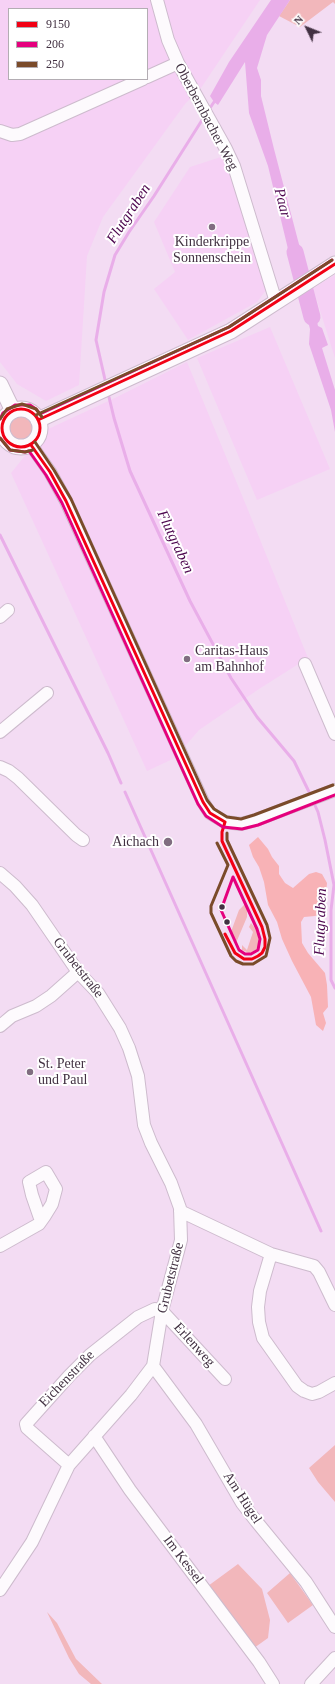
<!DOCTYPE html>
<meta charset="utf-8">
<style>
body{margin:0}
#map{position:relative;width:335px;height:1684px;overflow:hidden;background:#f3dcf3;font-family:Georgia,serif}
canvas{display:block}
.legend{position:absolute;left:8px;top:8px;width:140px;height:72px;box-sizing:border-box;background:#fff;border:1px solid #b3adb3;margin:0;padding:5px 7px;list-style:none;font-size:12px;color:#423142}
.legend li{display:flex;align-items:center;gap:8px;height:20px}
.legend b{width:20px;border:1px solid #b3adb3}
.north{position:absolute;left:287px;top:8px;width:40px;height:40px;-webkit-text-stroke:3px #fff;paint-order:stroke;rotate:313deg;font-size:11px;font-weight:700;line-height:16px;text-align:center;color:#423142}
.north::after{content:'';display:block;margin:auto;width:14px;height:18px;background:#423142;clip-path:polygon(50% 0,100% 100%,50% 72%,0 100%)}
</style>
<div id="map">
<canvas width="335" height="1684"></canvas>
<ul class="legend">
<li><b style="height:5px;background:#f20015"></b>9150</li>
<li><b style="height:5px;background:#e5007d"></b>206</li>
<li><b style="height:5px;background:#7a4b2a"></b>250</li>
</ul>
<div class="north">N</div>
</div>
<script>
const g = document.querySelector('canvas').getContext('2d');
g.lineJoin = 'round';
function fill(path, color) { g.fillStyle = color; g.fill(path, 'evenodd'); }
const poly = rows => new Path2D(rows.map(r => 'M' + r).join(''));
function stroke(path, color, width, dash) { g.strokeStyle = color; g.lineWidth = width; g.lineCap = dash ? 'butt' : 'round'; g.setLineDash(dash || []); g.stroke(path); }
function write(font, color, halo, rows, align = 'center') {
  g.font = font + ' Georgia,serif'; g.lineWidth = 4; g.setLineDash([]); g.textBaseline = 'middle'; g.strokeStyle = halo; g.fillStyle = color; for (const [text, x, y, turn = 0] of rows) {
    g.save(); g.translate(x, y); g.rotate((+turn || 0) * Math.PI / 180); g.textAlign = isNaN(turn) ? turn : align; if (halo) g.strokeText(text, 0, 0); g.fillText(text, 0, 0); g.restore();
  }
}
fill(poly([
 [0,0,260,0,201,88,185,104,103,217,87,256,79,385,46,401,17,384,0,362],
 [9,9,147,9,147,79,9,79],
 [224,156,266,290,257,302,188,340,154,289,175,272,154,222,190,167],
 [335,275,335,358,313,288],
 [270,327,330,469,257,500,197,358],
 [187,362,248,510,308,658,259,689,199,730,175,758,147,771,11,473,46,430,115,398]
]), '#f6d1f5');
fill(poly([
 [290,0,335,0,335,4,333,2,300,27,279,16],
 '10 428a11 11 0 1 1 22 0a11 11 0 1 1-22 0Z',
 [244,905,247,906,247,917,236,943,231,934,232,929,239,910],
 [251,923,258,932,259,947,254,951,249,953,242,950,242,945,247,950,253,932,249,927],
 [335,1445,335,1502,318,1482,309,1468],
 [238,1564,262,1589,270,1620,268,1638,254,1648,208,1586],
 [290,1573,313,1605,288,1623,267,1593],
 [47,1612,57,1623,76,1659,102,1684,91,1684,79,1674,69,1658]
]), '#f2b7bb');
fill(poly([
 [258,837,268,849,272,857,279,866,279,874,285,883,293,888,309,874,316,872,322,874,327,883,325,904,322,913,315,916,304,917,301,922,302,943,308,953,325,973,327,985,328,1007,323,1013,326,1023,323,1031,316,1025,311,997,292,961,282,939,277,922,268,905,264,882,259,867,253,857,249,845]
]), '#f8b2b6');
fill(poly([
 [271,0,290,0,267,35,257,68,261,80,261,96,274,149,306,271,295,278,268,166,249,113,245,62,218,105,214,102,210,96,229,62],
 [310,293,318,326,322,328,328,345,322,348,335,390,335,432,331,410,309,344,310,329,302,298]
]), '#e9aee9');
stroke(poly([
 [208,111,214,102],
 [106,384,96,340,104,292,115,255,129,232,154,196,204,117],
 [108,393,114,418,130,471,190,601,231,678,257,717,294,761,311,796],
 [0,535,108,753,121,783],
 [125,792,321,1231],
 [313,801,318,812,325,840,334,885,331,910,331,980,335,988]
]), '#e9aee9', 3);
stroke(poly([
 [295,252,312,317]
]), '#e9aee9', 17);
const minor = poly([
 [157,0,168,40,178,63,226,149,234,166,276,302],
 [147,77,178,63],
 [0,131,12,135,20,134,143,79],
 [31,445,50,472,66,501,203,802,210,813,225,822,241,824,256,820,335,790],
 [0,617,8,610],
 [305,664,335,734],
 [0,732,47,693],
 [0,767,9,771,18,778,76,835,83,840],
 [0,873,15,886,32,905,78,972,98,993,120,1028,129,1048,138,1076,144,1125,151,1143,171,1183,180,1208,181,1240,162,1311,153,1366,131,1395,69,1465,32,1542,0,1590],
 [0,1026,12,1016,36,1006,51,996,78,972],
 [180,1211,271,1254,314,1266,319,1272,335,1305],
 [0,1246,39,1224,44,1217,52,1204,56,1189,46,1172,29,1182,32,1195,41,1221],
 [271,1254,260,1291,258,1307,259,1322,263,1338,297,1386,304,1391,312,1394,319,1392,335,1383],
 [153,1366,196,1424,242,1503,256,1521,306,1582,335,1627],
 [94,1436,130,1490,259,1662,273,1684],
 [69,1465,27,1428,26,1424,69,1376,90,1355,138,1317,155,1309,162,1311,225,1379],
 [311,1684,335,1658]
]);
const major = poly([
 [0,384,13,411],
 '2 428a19 19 0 1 1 38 0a19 19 0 1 1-38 0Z',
 [38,420,231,331,335,264]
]);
stroke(minor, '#cdbbcd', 14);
stroke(major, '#cdbbcd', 17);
stroke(minor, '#fdfafd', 12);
stroke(major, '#fdfafd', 15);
stroke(poly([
 '2 428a19 19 0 1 1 38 0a19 19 0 1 1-38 0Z',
 [38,420,231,331,335,264],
 [31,445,50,472,66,501,203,802,210,813,225,822],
 [225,822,222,832,222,841,262,927,265,939,265,947,262,953,258,956,252,959,244,959,235,953,225,934]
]), '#f20015', 3);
stroke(poly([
 [0,419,3,413,15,405,30,405,36,409,40,414,229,327,332,260],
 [0,438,10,450,25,452,29,451,46,475,62,503,198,804,206,816,223,827,242,829,258,825,335,795],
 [233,877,257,929,260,939,258,950,251,954,245,954,239,950,221,910,233,877]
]), '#e5007d', 3);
stroke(poly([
 [36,415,229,327,332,260],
 [0,419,7,409,22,404,36,409,42,417],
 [0,438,10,450,25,452,33,450],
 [35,442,54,470,71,499,207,800,214,809,227,817,241,819,254,815,333,785],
 [217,843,228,865,211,906,211,913,231,956,236,961,243,964,253,964,266,956,270,938,267,925,227,840,227,833]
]), '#7a4b2a', 3);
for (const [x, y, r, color] of [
 [212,227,4,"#806d80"],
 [187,659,4,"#806d80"],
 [168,842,5,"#806d80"],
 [222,907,3.5,"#423142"],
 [227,922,3.5,"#423142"],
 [30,1072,4,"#806d80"]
]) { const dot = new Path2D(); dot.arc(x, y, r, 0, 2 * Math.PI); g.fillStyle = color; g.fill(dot); stroke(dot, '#fff', 1.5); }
write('14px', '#423142', '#fff', [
 ["Oberbernbacher Weg",206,117,62],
 ["Grubetstraße",78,968,52],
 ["Grubetstraße",171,1278,-76],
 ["Erlenweg",194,1345,48],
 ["Eichenstraße",67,1379,-46],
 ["Am Hügel",242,1498,57],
 ["Im Kessel",183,1560,53]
]);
write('14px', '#423142', '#fff', [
 ["Kinderkrippe",212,242,"center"],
 ["Sonnenschein",212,258,"center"],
 ["Caritas-Haus",195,651],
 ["am Bahnhof",195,667],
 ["Aichach",159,842,"right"],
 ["St. Peter",38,1064],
 ["und Paul",38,1080]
], 'left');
write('italic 15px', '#4d074f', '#fff', [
 ["Paar",282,203,76],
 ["Flutgraben",129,214,-57],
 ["Flutgraben",175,542,65],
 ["Flutgraben",321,922,-88]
]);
</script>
